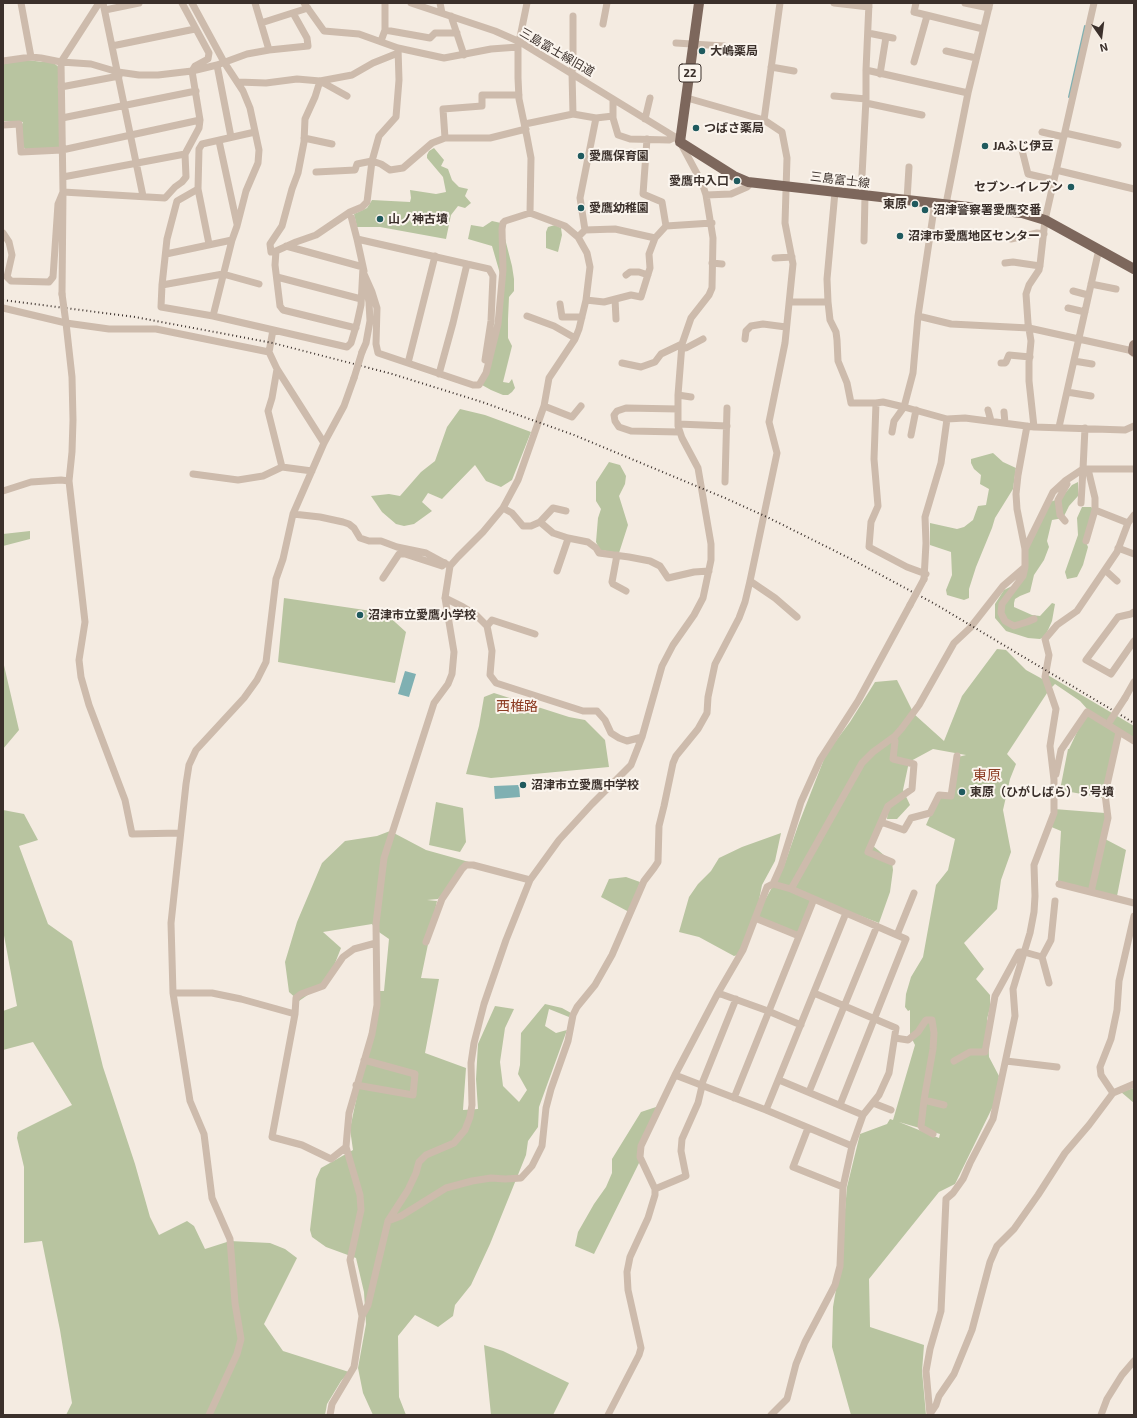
<!DOCTYPE html>
<meta charset="utf-8">
<style>
body{margin:0}
#map{position:relative;width:1137px;height:1418px;overflow:hidden;background:#f4ebe1;font-family:"Exo 2",sans-serif}
canvas{display:block}
.frame{position:absolute;inset:0;border:4px solid #3b302b;pointer-events:none}
.north{position:absolute;left:1081px;top:16px;width:40px;height:40px;-webkit-text-stroke:3px #fbf5ee;paint-order:stroke;rotate:166deg;font-size:11px;font-weight:700;line-height:16px;text-align:center;color:#3b302b}
.north::after{content:'';display:block;margin:auto;width:14px;height:18px;background:#3b302b;clip-path:polygon(50% 0,100% 100%,50% 72%,0 100%)}
</style>
<div id="map">
<canvas width="1137" height="1418"></canvas>
<div class="frame"></div>
<div class="north">N</div>
</div>
<script>
const g = document.querySelector('canvas').getContext('2d');
g.lineJoin = 'round';
function fill(path, color) { g.fillStyle = color; g.fill(path, 'evenodd'); }
const poly = rows => new Path2D(rows.map(r => 'M' + r).join(''));
function stroke(path, color, width, dash) { g.strokeStyle = color; g.lineWidth = width; g.lineCap = dash ? 'butt' : 'round'; g.setLineDash(dash || []); g.stroke(path); }
function write(font, color, halo, rows, align = 'center') {
  g.font = font + ' "Exo 2","Noto Sans JP",sans-serif'; g.lineWidth = 4; g.setLineDash([]); g.textBaseline = 'middle'; g.strokeStyle = halo; g.fillStyle = color; for (const [text, x, y, turn = 0] of rows) {
    g.save(); g.translate(x, y); g.rotate((+turn || 0) * Math.PI / 180); g.textAlign = isNaN(turn) ? turn : align; if (halo) g.strokeText(text, 0, 0); g.fillText(text, 0, 0); g.restore();
  }
}
fill(poly([
 [27,60,43,62,51,61,60,68,62,150,25,149,22,145,21,127,23,122,3,121,3,64],
 [434,148,444,160,441,166,448,169,452,180,459,187,468,189,465,196,471,203,465,208,458,206,451,215,446,239,380,227,357,227,354,214,367,208,372,200,410,202,411,198,410,190,436,194,446,192,443,177,427,158,427,155,429,151],
 [492,221,501,223,512,266,514,279,514,291,509,297,508,319,508,338,512,346,503,382,509,383,512,379,515,388,512,392,508,395,503,395,491,390,482,385,503,284,492,246,468,239,471,225,483,227],
 [555,225,561,228,562,235,558,252,546,248,546,232,548,227],
 [460,409,485,415,531,432,512,480,501,487,486,481,475,465,442,499,428,493,422,502,432,511,414,524,404,526,396,524,382,512,371,496,389,494,400,496,421,472,435,461,447,427],
 [993,453,1003,462,1016,468,1013,489,995,518,992,528,976,567,969,589,969,598,964,600,947,595,946,590,952,575,951,552,930,545,930,523,957,529,964,527,973,520,978,506,986,505,989,489,980,484,981,475,974,469,971,463,971,459],
 [609,462,620,465,626,476,625,484,619,496,628,525,619,553,600,550,596,542,598,518,601,509,596,501,596,482],
 [1078,482,1078,496,1069,506,1063,518,1052,520,1047,541,1049,547,1044,560,1034,575,1030,592,1020,596,1015,599,1014,603,1014,607,1032,615,1040,616,1052,603,1055,604,1052,621,1048,630,1044,637,1040,639,1028,638,1006,631,995,618,995,604,1004,590,1016,584,1027,550,1050,502,1061,498,1072,485],
 [1082,507,1091,507,1095,510,1085,540,1088,547,1083,565,1077,577,1067,579,1065,572,1078,535,1077,518],
 [30,531,30,539,3,546,3,534],
 [284,598,385,613,406,632,395,683,278,662],
 [997,649,1006,650,1026,670,1046,681,1049,690,1007,754,1016,764,1010,779,1003,810,1011,852,1001,880,997,909,964,943,984,969,976,979,990,995,990,1008,987,1019,989,1057,999,1076,996,1100,955,1184,939,1192,869,1279,870,1327,924,1345,922,1371,926,1415,851,1415,832,1347,833,1307,840,1266,847,1187,860,1134,887,1124,890,1119,893,1120,915,1045,910,1035,910,1010,908,1011,905,1007,906,994,911,977,923,957,936,885,948,870,955,839,926,825,929,818,941,797,953,797,958,757,966,755,933,749,909,762,903,790,910,805,897,819,887,819,888,808,872,845,892,862,893,870,890,892,879,923,837,907,814,899,799,934,756,916,784,866,799,823,826,754,850,722,875,682,897,680,914,714,944,741,962,696],
 [899,1122,940,1134,939,1138],
 [3,661,19,730,3,749],
 [1046,674,1134,726,1134,739,1088,710,1080,701,1055,684,1050,689],
 [494,693,569,717,585,720,605,740,609,767,491,778,466,774,479,726,484,697],
 [1086,713,1118,732,1103,798,1060,790,1068,749,1069,749],
 [436,802,463,808,466,842,460,852,429,845],
 [1054,809,1105,813,1105,839,1126,850,1117,896,1058,881,1061,831,1049,826],
 [3,810,24,814,38,840,19,846,48,924,72,941,103,1067,135,1164,150,1217,159,1235,187,1221,194,1226,205,1249,230,1241,270,1243,285,1249,297,1258,264,1324,283,1351,349,1372,341,1381,327,1404,325,1415,66,1415,72,1403,60,1330,42,1241,24,1243,24,1167,17,1138,18,1132,72,1105,33,1042,3,1050,3,1011,17,1006,3,930],
 [390,831,426,850,469,862,438,899,427,900,437,901,421,978,439,979,425,1053,466,1068,463,1110,478,1109,476,1079,478,1044,495,1006,514,1009,505,1028,500,1062,503,1086,519,1102,527,1090,518,1074,520,1065,521,1033,545,1004,562,1008,571,1013,569,1017,549,1009,545,1026,556,1033,567,1030,539,1107,538,1127,528,1141,526,1155,490,1244,471,1285,455,1305,453,1316,438,1327,415,1315,398,1336,399,1397,406,1415,373,1415,363,1393,358,1368,366,1324,364,1292,356,1258,326,1247,312,1237,310,1230,316,1179,321,1168,353,1150,350,1129,379,991,384,991,389,939,376,930,372,924,323,932,341,948,328,981,299,1001,289,992,285,962,297,922,322,863,345,841,377,836],
 [781,833,775,861,762,885,755,920,738,955,734,956,699,937,679,932,689,897,698,884,711,871,719,858,742,847],
 [626,877,640,882,629,912,601,897,609,879],
 [1134,1088,1134,1103,1121,1092],
 [656,1107,655,1122,641,1150,640,1161,594,1254,575,1246,578,1232,594,1204,606,1187,612,1173,612,1159,641,1112],
 [484,1345,503,1351,569,1383,553,1415,491,1415]
]), '#b8c4a0');
fill(poly([
 [405,671,416,674,409,697,398,694],
 [519,785,520,797,495,799,494,786]
]), '#7fb0b2');
stroke(poly([
 [1069,97,1085,26]
]), '#7fb0b2', 2);
stroke(poly([
 [21,3,31,57],
 [103,3,143,196],
 [192,3,224,62,243,91,250,108,259,150,258,163,246,191,237,226,232,240,213,316,347,347,351,343,357,323,361,305,363,267,286,246],
 [255,3,269,50],
 [304,3,324,31,359,34,398,48,444,58,491,49,518,47],
 [385,3,385,30],
 [440,3,442,13],
 [834,3,869,7],
 [916,3,914,12,983,29],
 [965,3,989,8],
 [105,10,139,3],
 [451,16,464,55],
 [573,16,573,60,572,73,573,114,596,118,580,198,585,230,578,237],
 [261,23,308,8],
 [603,24,607,3],
 [868,33,893,38],
 [381,41,385,30,430,38,435,33,457,33],
 [676,43,724,46],
 [112,46,195,29],
 [946,51,976,58],
 [3,61,31,57,41,58,61,62,91,64,118,72,139,75,158,75,192,71,217,65,247,54,269,50,308,46,307,38,293,13],
 [914,62,927,16],
 [217,65,231,137],
 [771,67,794,71],
 [866,70,968,93],
 [880,74,886,37],
 [320,81,352,75,373,63,398,53],
 [320,81,347,96],
 [238,82,266,83,297,79,320,81,315,97,305,119,304,142,298,173,292,189,282,226,270,244,271,252,276,251],
 [61,87,119,76],
 [834,96,866,99],
 [687,98,764,120,780,3],
 [613,99,613,118,618,135,630,139,669,140,675,137],
 [866,103,922,115],
 [62,118,196,91],
 [596,118,613,116],
 [645,119,650,98],
 [525,124,573,114],
 [3,125,19,124,21,152,62,150,200,120],
 [1042,132,1064,137],
 [1065,133,1118,145],
 [304,138,332,144],
 [445,138,443,109,482,106,482,95,519,95],
 [647,139,643,194,662,202,666,226],
 [219,141,237,224],
 [1021,146,1028,174,1054,180],
 [1056,170,1134,189],
 [316,172,355,170,357,164,372,161,381,164,390,170,403,168,432,143,445,138,490,138,526,129],
 [63,177,185,154],
 [198,189,177,201,167,239,162,285,161,307,213,316],
 [835,192,827,279,828,302,830,320,836,332,837,340,838,361,847,383,851,403,876,403,883,402,904,407,894,421,892,432],
 [706,195,731,194,747,187,752,182],
 [861,195,866,99,866,70,869,3],
 [907,200,909,167],
 [946,204,968,93,990,3],
 [350,212,357,239,364,271],
 [585,230,615,229,655,238],
 [3,233,9,242,12,255,7,277,11,281,49,282,53,277,58,204,63,192,165,198,175,187,182,182,186,177,185,154,199,128,200,120,192,71,195,66,208,59,209,53,182,3],
 [357,239,489,269,493,276,491,321,485,360],
 [1011,239,1037,233,1044,234],
 [864,241,865,196],
 [209,244,198,189,199,149,202,144,255,132],
 [166,254,232,240],
 [775,258,792,257],
 [712,263,722,264],
 [1005,263,1013,262,1040,266],
 [364,274,372,292,377,308,376,344,378,353,473,385,479,385,486,373,498,324,503,270,502,229,503,223,505,221,530,213],
 [626,275,630,272,639,272,648,275],
 [277,277,361,299],
 [1091,284,1116,289],
 [162,285,223,274,259,284],
 [1073,291,1088,295],
 [62,294,63,192,61,62,99,3],
 [615,299,616,319],
 [586,300,604,302,631,295,641,297,650,268,649,254,655,238,666,226,712,223],
 [790,302,828,302],
 [560,304,562,317,582,317],
 [3,308,66,323,109,329,156,329,269,352],
 [1068,308,1085,312],
 [527,316,554,326,575,338],
 [918,316,951,324,1029,328,1133,351,1134,354],
 [66,323,72,377,73,420,72,452,69,481,85,622,79,660,81,677,89,705,125,800,132,834,180,833],
 [356,328,283,310,280,306,275,265,276,251,296,242,316,235,350,212,362,207,367,202,372,161,379,136,396,117,399,80,398,48],
 [273,330,269,352,277,369,324,443],
 [745,339,746,331,751,326,763,324,786,327],
 [681,348,686,348,703,339],
 [362,352,366,343,370,321,369,302,366,287],
 [1074,361,1092,364],
 [408,363,435,256],
 [622,363,641,367,655,362,661,354,682,344],
 [1001,363,1005,363,1006,362,1009,355,1030,357],
 [277,369,272,398,268,411,282,467],
 [439,374,453,323,467,264],
 [1067,392,1091,396],
 [678,395,691,397],
 [876,403,874,459,878,506,871,522,869,547,907,567,926,574],
 [544,406,572,417,581,406],
 [678,409,626,408,617,411,614,415,615,421,619,427,631,431,679,432],
 [988,410,991,421],
 [1004,412,1005,423],
 [947,419,965,418,1034,427,1125,430,1134,426],
 [678,424,727,426],
 [1034,427,1029,381,1029,362,1031,341,1028,323,1026,294,1029,285,1039,270,1040,265,1045,220,1094,3],
 [1059,427,1099,249],
 [911,435,916,410],
 [1088,469,1095,498,1095,510,1128,523],
 [193,474,238,480,263,476,282,467,312,471],
 [725,482,727,408],
 [3,491,31,482,61,480,69,481],
 [1081,503,1083,469,1134,469],
 [503,508,512,513,523,526,531,526,540,522,553,533,568,538,588,542,596,548,599,553,629,557,650,561,660,566,668,578,694,572,709,571],
 [293,514,320,517,343,522,349,524,354,528,360,538,369,541,381,541,397,547,426,553,450,566],
 [1065,521,1060,515,1058,500,1067,484,1065,481],
 [540,522,553,508,566,511],
 [1086,541,1095,510],
 [1118,548,1134,554],
 [1025,549,1053,492,1065,481,1083,469,1085,428],
 [617,555,612,582,613,584,626,591],
 [1025,567,1023,576,1002,604,1001,613,1005,621,1014,626,1027,622,1034,619],
 [1105,570,1117,581],
 [557,571,568,539],
 [383,578,399,554,405,554,442,566,445,563],
 [924,579,926,543,925,517,941,463,947,419,904,407,913,373,918,316,935,202],
 [750,581,775,598,797,617],
 [445,598,463,607,476,615,487,626,492,651,490,675,496,683,583,711,597,711,605,720,611,733,619,738,627,741,642,737],
 [1134,612,1131,614,1118,617,1086,660,1111,674,1134,641],
 [487,626,492,620,535,634],
 [1125,698,1134,682],
 [1056,774,1061,750,1087,712,1134,741],
 [881,822,904,830,911,818,930,813,939,795,951,796,957,756],
 [892,862,868,852,888,806,912,789,914,764,893,759,895,741,893,738],
 [773,884,781,866,801,802,820,760,858,701,910,605],
 [1059,884,1134,903],
 [791,889,862,763,873,752,895,736,902,728,919,705,954,643,970,628,1003,586,1025,567,1025,549,1017,509,1016,494,1018,475,1027,426],
 [1091,892,1108,818,1105,794,1119,732],
 [755,918,799,936],
 [897,935,914,893],
 [426,942,442,899,462,869,466,865,473,865,530,880],
 [1042,957,1051,940,1055,901],
 [173,993,212,993,241,999,295,1014,272,1137,302,1145,331,1159,346,1147],
 [718,993,768,1011,801,1025],
 [814,993,896,1028,889,1073,879,1095,863,1115],
 [295,1014,296,998,301,994,323,986,343,957,354,949,376,943],
 [895,1038,908,1040,918,1032,926,1020,932,1020,934,1033,933,1049,924,1100,921,1126,922,1128,933,1134],
 [954,1061,970,1052,985,1052,995,996,1019,952,1024,952,1042,957,1049,983],
 [1006,1061,1057,1067],
 [675,1075,766,1110,852,1146],
 [356,1085,413,1095,415,1074,364,1060],
 [701,1086,736,999],
 [809,1092,877,926],
 [1113,1093,1101,1075,1100,1067,1111,1039,1117,1010,1119,981,1134,916],
 [734,1098,814,899],
 [924,1100,944,1105],
 [873,1103,891,1110],
 [766,1110,846,913],
 [808,1128,793,1167,843,1187],
 [655,1189,686,1176,681,1151,682,1139,698,1103,702,1086],
 [388,1221,408,1190,416,1173,419,1162,426,1155,454,1143,465,1130,470,1117,472,1105,471,1063,474,1043,484,1004,506,940,530,880,559,840,592,804,631,765,642,737,662,666,673,645,694,615,703,598,711,560,711,544,698,468,682,438,678,426,678,395,682,344,691,318,709,295,712,288,713,238,706,195,702,183,680,142,675,137,520,42,495,31,411,3],
 [362,1316,350,1260,361,1210,360,1195,346,1147,347,1135,349,1113,372,1034,377,1005,376,924,384,858,434,703,448,684,452,674,454,652,445,598,450,566,458,557,483,532,503,508,518,480,544,406,549,378,575,339,579,329,586,300,590,267,587,253,578,237,565,226,530,213,531,158,527,137,519,99,518,78,518,47,527,3],
 [930,1414,936,1405,939,1396,954,1374,972,1330,990,1262,997,1246,1014,1229,1038,1195,1065,1153,1089,1125,1113,1093,1134,1084],
 [209,1415,237,1354,241,1339,235,1303,230,1239,212,1198,204,1134,190,1101,173,993,171,923,186,784,189,765,196,750,244,698,257,680,266,662,276,579,283,559,293,514,324,443,344,406,354,378],
 [330,1415,332,1404,354,1367,362,1316,368,1305,388,1221,401,1216,446,1188,472,1181,491,1178,505,1179,521,1178,532,1166,542,1146,546,1108,551,1089,568,1041,573,1015,577,1007,595,985,612,955,644,881,654,868,658,862,659,826,664,806,673,763,676,756,698,729,707,713,708,697,715,664,739,618,745,602,750,581,777,453,769,422,785,343,793,264,785,223,787,158,782,132,764,120],
 [608,1415,639,1355,641,1348,628,1290,627,1272,630,1257,648,1218,655,1195,655,1189,640,1157,641,1146,675,1075,718,993,743,950,767,887,773,884,791,889,906,939,840,1105],
 [771,1415,787,1399,796,1364,805,1342,835,1285,840,1266,843,1187,852,1146,863,1115,779,1080],
 [930,1415,926,1371,930,1349,941,1311,946,1199,953,1193,963,1179,970,1163,993,1119,1015,1016,1013,989,1030,933,1034,912,1035,896,1034,865,1054,813,1054,780,1050,746,1056,709,1045,677,1049,655,1045,639,1057,625,1077,611,1117,552,1128,523,1134,515],
 [1101,1415,1107,1399,1122,1375,1134,1361]
]), '#cdbbac', 7);
stroke(poly([
 [1133,351,1134,345]
]), '#a18a7d', 10);
stroke(poly([
 [699,3,680,142,734,176,748,182,1022,213,1045,220,1134,269]
]), '#7d675c', 10);
stroke(poly([
 [3,300,135,317,273,343,389,373,482,402,574,435,725,498,769,518,853,560,935,604,1134,723]
]), '#3b302b', 2, [1, 3]);
stroke(poly([
 [62,294,66,323],
 [354,378,362,352],
 [910,605,924,579],
 [1110,721,1125,698]
]), '#cdbbac', 7);
for (const [x, y, r, color] of [
 [702,51,4,"#1f5a5e"],
 [696,128,4,"#1f5a5e"],
 [985,146,4,"#1f5a5e"],
 [581,156,4,"#1f5a5e"],
 [737,181,4,"#1f5a5e"],
 [1071,187,4,"#1f5a5e"],
 [915,204,4,"#1f5a5e"],
 [581,208,4,"#1f5a5e"],
 [925,210,4,"#1f5a5e"],
 [380,219,4,"#1f5a5e"],
 [900,236,4,"#1f5a5e"],
 [360,615,4,"#1f5a5e"],
 [523,785,4,"#1f5a5e"],
 [962,792,4,"#1f5a5e"]
]) { const dot = new Path2D(); dot.arc(x, y, r, 0, 2 * Math.PI); g.fillStyle = color; g.fill(dot); stroke(dot, '#fbf5ee', 1.5); }
for (const [x, y, w] of [
 [690,73,22]
]) { const box = new Path2D(); box.roundRect(x - w / 2, y - 9, w, 18, 3); g.fillStyle = '#fbf5ee'; g.fill(box); stroke(box, '#3b302b', 1); }
write('bold 11px', '#3b302b', null, [
 ["22",690,73]
]);
write('bold 12px', '#3b302b', '#fbf5ee', [
 ["大嶋薬局",710,51],
 ["つばさ薬局",704,128],
 ["JAふじ伊豆",993,146],
 ["愛鷹保育園",589,156],
 ["愛鷹中入口",729,181,"right"],
 ["セブン-イレブン",1063,187,"right"],
 ["東原",907,204,"right"],
 ["愛鷹幼稚園",589,208],
 ["沼津警察署愛鷹交番",933,210],
 ["山ノ神古墳",388,219],
 ["沼津市愛鷹地区センター",908,236],
 ["沼津市立愛鷹小学校",368,615],
 ["沼津市立愛鷹中学校",531,785],
 ["東原（ひがしばら）５号墳",970,792]
], 'left');
write('12px', '#3b302b', '#fbf5ee', [
 ["三島富士線旧道",557,52,30],
 ["三島富士線",840,180,7]
]);
write('14px', '#8c3b22', '#fbf5ee', [
 ["西椎路",517,706],
 ["東原",987,775]
]);
</script>
